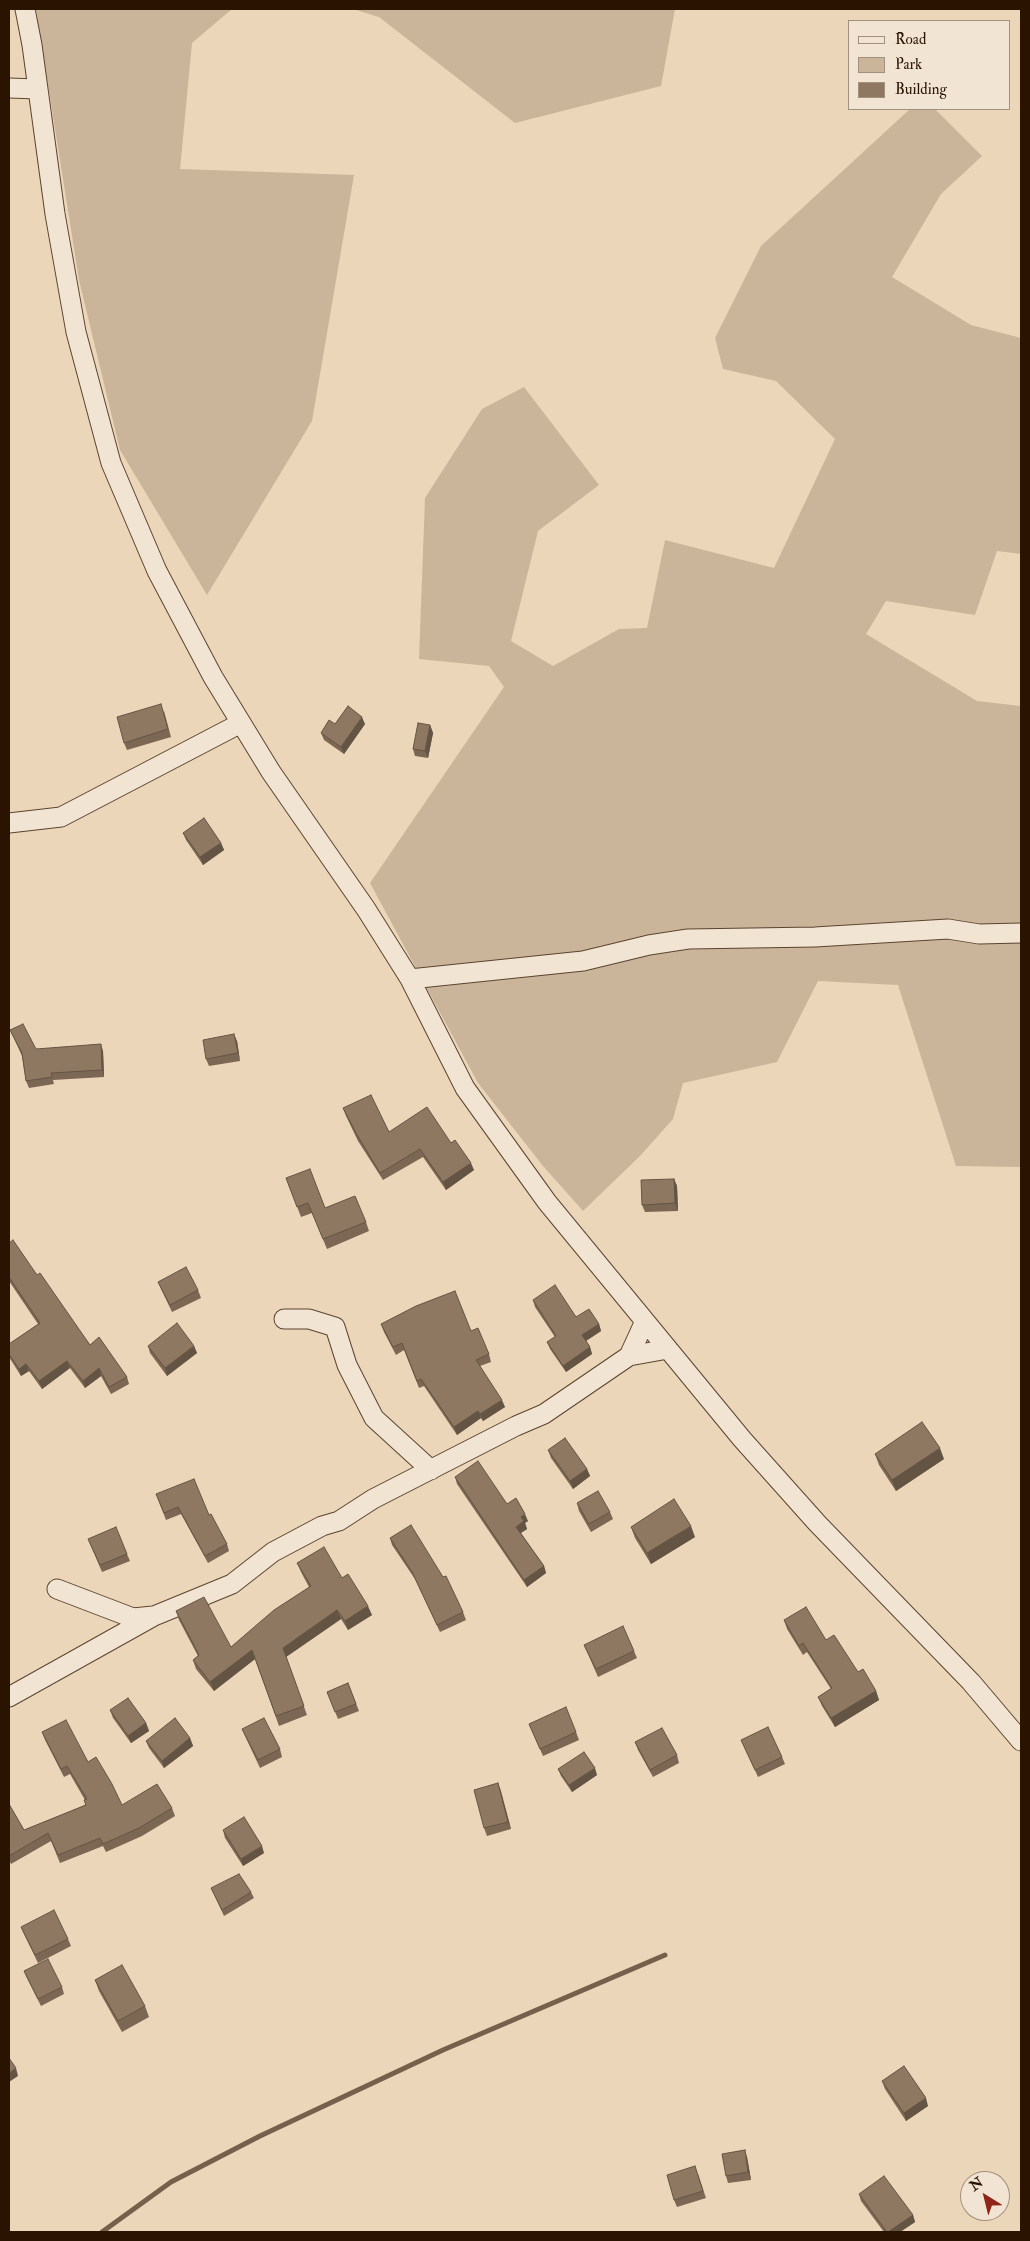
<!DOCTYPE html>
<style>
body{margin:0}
#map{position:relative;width:1030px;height:2241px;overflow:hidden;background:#ebd6b9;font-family:"IM FELL Double Pica",serif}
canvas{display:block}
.frame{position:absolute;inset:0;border:10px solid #2b1302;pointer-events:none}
.legend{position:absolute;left:848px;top:20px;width:162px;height:90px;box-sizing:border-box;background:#f2e4d2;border:1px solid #a2907f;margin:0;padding:6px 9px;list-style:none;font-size:15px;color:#2b1302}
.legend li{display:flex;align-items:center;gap:10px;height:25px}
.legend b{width:25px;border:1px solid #a2907f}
.north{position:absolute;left:960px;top:2171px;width:50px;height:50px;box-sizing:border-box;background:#f2e4d2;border:1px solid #a2907f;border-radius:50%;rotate:324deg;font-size:14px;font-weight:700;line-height:20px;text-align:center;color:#2b1302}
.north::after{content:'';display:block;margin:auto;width:18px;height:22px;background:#8f2418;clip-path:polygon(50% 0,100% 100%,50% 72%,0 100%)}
</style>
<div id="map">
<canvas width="1030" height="2241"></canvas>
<div class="frame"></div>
<ul class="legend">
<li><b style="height:6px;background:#f2e4d2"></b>Road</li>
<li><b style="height:14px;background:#cab59a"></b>Park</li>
<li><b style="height:14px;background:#8f7861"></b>Building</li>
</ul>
<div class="north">N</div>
</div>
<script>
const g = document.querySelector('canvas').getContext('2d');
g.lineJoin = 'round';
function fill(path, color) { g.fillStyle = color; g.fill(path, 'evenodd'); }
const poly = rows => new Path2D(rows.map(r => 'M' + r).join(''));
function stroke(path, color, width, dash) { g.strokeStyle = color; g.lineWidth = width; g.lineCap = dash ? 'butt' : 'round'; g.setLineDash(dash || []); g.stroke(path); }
fill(poly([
 [36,9,232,9,192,43,180,169,354,175,312,421,207,595,120,450,79,280],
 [353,9,675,9,661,86,515,123,379,17],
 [910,109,935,109,982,156,941,194,892,277,971,325,1021,338,1021,554,997,551,975,615,886,601,866,634,977,701,1021,706,1021,1167,956,1166,898,985,818,981,777,1062,683,1083,673,1119,640,1156,583,1211,543,1166,478,1083,370,883,504,687,489,666,419,659,425,498,482,409,524,387,599,485,538,531,511,641,553,666,619,629,647,628,665,540,774,568,835,439,776,381,723,369,715,338,761,246]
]), '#cab59a');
stroke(poly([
 [102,2232,171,2182,260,2136,443,2050,665,1955]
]), '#77604b', 5);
const street = poly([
 [25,9,32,45,55,214,76,332,111,463,157,571,213,677,271,772,366,909,410,979,465,1088,547,1202,742,1439,817,1523,971,1682,1021,1741],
 [9,88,38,89],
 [9,823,61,817,241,723],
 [410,979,583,961,649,945,688,939,815,937,948,929,979,934,1021,933],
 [284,1319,309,1319,335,1327,347,1365,374,1418,431,1470],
 [629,1356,645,1321],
 [57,1589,133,1618,153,1616],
 [9,1697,154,1616,232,1584,273,1552,322,1526,339,1521,373,1499,516,1426,544,1414,629,1356,668,1349]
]);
stroke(street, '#5b4430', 21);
stroke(street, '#f2e4d2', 19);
fill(poly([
 [164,711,171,737,127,750,124,743],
 [335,724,365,724,344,754,324,740,321,733],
 [430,725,433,733,428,758,415,756,413,749],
 [183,833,221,843,224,850,203,865,186,840],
 [10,1030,36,1049,103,1051,104,1077,53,1080,54,1084,29,1088,26,1081,22,1056],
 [237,1041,240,1061,209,1066,206,1059],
 [343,1108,389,1132,451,1143,474,1170,446,1190,423,1157,383,1180,358,1141,346,1116],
 [286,1178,325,1208,366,1222,369,1231,327,1249,312,1213,301,1217],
 [674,1179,677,1186,678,1211,645,1212,642,1205],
 [9,1243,37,1275,90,1345,127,1377,129,1384,111,1394,101,1376,85,1388,70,1368,42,1389,29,1371,21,1376,9,1357,9,1344,38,1324,9,1281],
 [158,1282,198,1290,201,1298,172,1312,161,1289],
 [533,1300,576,1317,599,1324,601,1331,586,1341,590,1347,592,1354,566,1372,550,1349,547,1342,555,1337,535,1307],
 [381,1324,471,1331,489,1354,491,1362,480,1366,505,1407,483,1421,481,1418,457,1435,424,1386,419,1388,404,1350,396,1355,384,1332],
 [148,1346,194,1346,197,1353,167,1376,150,1353],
 [548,1450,587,1469,590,1476,573,1489,551,1458],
 [875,1454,944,1459,896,1491,879,1465],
 [455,1477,507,1504,528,1521,525,1523,527,1529,521,1533,544,1566,546,1573,527,1587,457,1484],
 [156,1494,209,1515,227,1544,229,1551,208,1563,181,1514,166,1520],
 [577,1503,610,1512,613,1519,591,1532,579,1511],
 [631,1527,695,1537,651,1564,635,1538],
 [390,1538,463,1612,466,1620,440,1632,415,1579,392,1545],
 [88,1539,127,1554,130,1561,102,1572],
 [297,1563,342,1578,372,1615,348,1630,341,1619,286,1657,307,1715,279,1726,255,1659,214,1691,196,1669,193,1660,198,1656,179,1620,176,1611,231,1647,309,1587,301,1572],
 [784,1620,826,1640,876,1691,879,1700,835,1727,822,1706,818,1697,831,1689,807,1652,803,1655,787,1629],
 [584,1645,634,1651,637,1658,598,1677],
 [348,1683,359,1711,338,1719,327,1692],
 [110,1710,146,1723,149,1731,131,1743,113,1718],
 [529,1724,576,1732,579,1740,543,1756],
 [242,1729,280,1749,282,1757,260,1768,245,1736],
 [42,1732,88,1762,122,1805,172,1808,175,1816,142,1836,106,1852,103,1846,60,1863,51,1841,11,1864,9,1860,9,1804,24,1830,85,1805,85,1800,70,1774,64,1777,45,1740],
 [190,1738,193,1746,164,1768,149,1748,146,1741],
 [741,1740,782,1757,785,1764,758,1777],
 [635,1742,677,1755,679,1763,653,1777,638,1750],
 [558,1769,597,1775,572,1792,561,1776],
 [498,1783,511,1829,487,1836,484,1828],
 [223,1830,264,1853,243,1866,225,1838],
 [211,1888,251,1892,254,1898,224,1916],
 [21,1927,68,1939,71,1946,38,1963,24,1934],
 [24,1971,62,1987,64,1994,41,2006,27,1978],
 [95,1980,145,2006,149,2017,122,2032,99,1991],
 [882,2081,928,2106,906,2121,885,2089],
 [747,2157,751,2180,728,2183,726,2176],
 [698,2174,706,2198,677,2207,674,2200],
 [859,2194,913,2215,915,2222,900,2232,884,2232,861,2201]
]), '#7b6753');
fill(poly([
 [362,717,365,724,344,754,341,747],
 [430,725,433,733,428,758,425,751],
 [221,843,224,850,203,865,200,857],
 [234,1034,237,1041,240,1061,238,1053],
 [101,1044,103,1051,104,1077,102,1070],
 [471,1163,474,1170,446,1190,443,1182],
 [674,1179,677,1186,678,1211,675,1203],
 [599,1324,601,1331,584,1342,582,1335],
 [194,1346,197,1353,167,1376,165,1368],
 [590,1347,592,1354,566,1372,563,1366],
 [67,1361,70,1368,42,1389,39,1381],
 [26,1364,29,1371,21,1376,19,1369],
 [99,1368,101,1376,85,1388,83,1381],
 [502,1400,505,1407,483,1421,480,1414],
 [478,1411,481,1418,457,1435,454,1427],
 [940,1448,944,1459,896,1491,892,1480],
 [587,1469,590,1476,573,1489,570,1481],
 [525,1514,528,1521,525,1523,527,1529,519,1534,516,1527,521,1517],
 [691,1526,695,1537,651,1564,647,1553],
 [544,1566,546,1573,527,1587,524,1580],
 [368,1606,372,1615,348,1630,345,1621],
 [337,1610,341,1619,286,1657,283,1648],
 [252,1650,255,1659,214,1691,210,1682],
 [876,1691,879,1700,835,1727,831,1718],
 [146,1723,149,1731,131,1743,128,1736],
 [190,1738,193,1746,164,1768,162,1761],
 [595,1768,597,1775,572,1792,569,1785],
 [498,1783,501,1791,511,1829,508,1822],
 [262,1846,264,1853,243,1866,241,1859],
 [16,2068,18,2076,9,2082,9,2073],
 [926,2098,928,2106,906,2121,904,2113],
 [745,2150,747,2157,751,2180,748,2172],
 [913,2215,915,2222,900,2232,888,2232]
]), '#645444');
const building = poly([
 [161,704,168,729,124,743,117,717,161,704],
 [348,706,362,717,341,747,321,733,329,720,335,724,348,706],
 [418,723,430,725,425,751,413,749,418,723],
 [204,818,221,843,200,857,183,833,204,818],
 [23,1024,36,1049,101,1044,102,1070,51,1073,52,1077,26,1081,22,1053,10,1030,23,1024],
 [234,1034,238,1053,206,1059,203,1040,234,1034],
 [371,1095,389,1132,427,1107,451,1143,455,1140,471,1163,443,1182,420,1149,380,1173,356,1133,343,1108,371,1095],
 [310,1169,325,1208,355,1196,366,1222,323,1239,308,1203,297,1207,286,1178,310,1169],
 [674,1179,675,1203,642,1205,641,1180,674,1179],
 [13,1240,37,1275,40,1273,90,1345,99,1337,127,1377,109,1387,99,1368,83,1381,67,1361,39,1381,26,1364,19,1369,9,1354,9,1344,40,1323,9,1277,9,1243,13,1240],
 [186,1267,198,1290,170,1305,158,1282,186,1267],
 [555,1285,576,1317,589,1309,599,1324,582,1335,590,1347,563,1366,547,1342,556,1336,533,1300,555,1285],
 [455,1291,471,1331,478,1328,489,1354,476,1360,502,1400,480,1414,478,1411,454,1427,421,1379,417,1381,402,1343,393,1347,381,1324,416,1306,455,1291],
 [177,1323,194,1346,165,1368,148,1346,177,1323],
 [922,1422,940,1448,892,1480,875,1454,922,1422],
 [565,1438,587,1469,570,1481,548,1450,565,1438],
 [478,1461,507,1504,516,1498,525,1514,521,1517,524,1521,516,1527,544,1566,524,1580,455,1477,478,1461],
 [194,1479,209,1515,211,1514,227,1544,205,1556,178,1507,164,1513,156,1494,194,1479],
 [598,1491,610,1512,589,1524,577,1503,598,1491],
 [674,1499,691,1526,647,1553,631,1527,674,1499],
 [411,1525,443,1577,446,1576,463,1612,437,1625,412,1572,390,1538,411,1525],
 [116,1527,127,1554,100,1565,88,1539,116,1527],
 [324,1547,342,1578,348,1574,368,1606,345,1621,337,1610,283,1648,304,1706,276,1716,252,1650,210,1682,193,1660,199,1655,176,1611,204,1597,231,1647,274,1610,311,1586,297,1563,324,1547],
 [806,1607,826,1640,834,1635,858,1672,863,1669,876,1691,831,1718,818,1697,832,1688,803,1643,799,1646,784,1620,806,1607],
 [623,1626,634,1651,596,1669,584,1645,623,1626],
 [348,1683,356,1704,335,1712,327,1692,348,1683],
 [128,1698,146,1723,128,1736,110,1710,128,1698],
 [566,1707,576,1732,540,1749,529,1724,566,1707],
 [175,1718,190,1738,162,1761,146,1741,175,1718],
 [264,1718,280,1749,258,1760,242,1729,264,1718],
 [66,1720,88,1762,96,1757,112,1784,122,1805,157,1784,172,1808,139,1828,103,1844,100,1838,58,1855,48,1833,9,1856,9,1804,24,1830,86,1805,84,1800,87,1799,67,1766,61,1769,42,1732,66,1720],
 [768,1727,782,1757,755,1770,741,1740,768,1727],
 [662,1728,677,1755,650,1770,635,1742,662,1728],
 [584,1752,595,1768,569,1785,558,1769,584,1752],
 [498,1783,508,1822,484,1828,474,1790,498,1783],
 [244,1817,262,1846,241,1859,223,1830,244,1817],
 [239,1874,251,1892,222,1910,211,1888,239,1874],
 [54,1910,68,1939,35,1955,21,1927,54,1910],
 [48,1959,62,1987,38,1999,24,1971,48,1959],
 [122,1965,145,2006,118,2021,95,1980,122,1965],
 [9,2058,16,2068,9,2073,9,2058],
 [904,2066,926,2098,904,2113,882,2081,904,2066],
 [745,2150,748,2172,726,2176,722,2154,745,2150],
 [695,2166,703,2191,674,2200,667,2175,695,2166],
 [884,2176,913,2215,888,2232,887,2232,859,2194,884,2176]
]);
fill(building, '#8f7861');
stroke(building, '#645444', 1);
</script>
